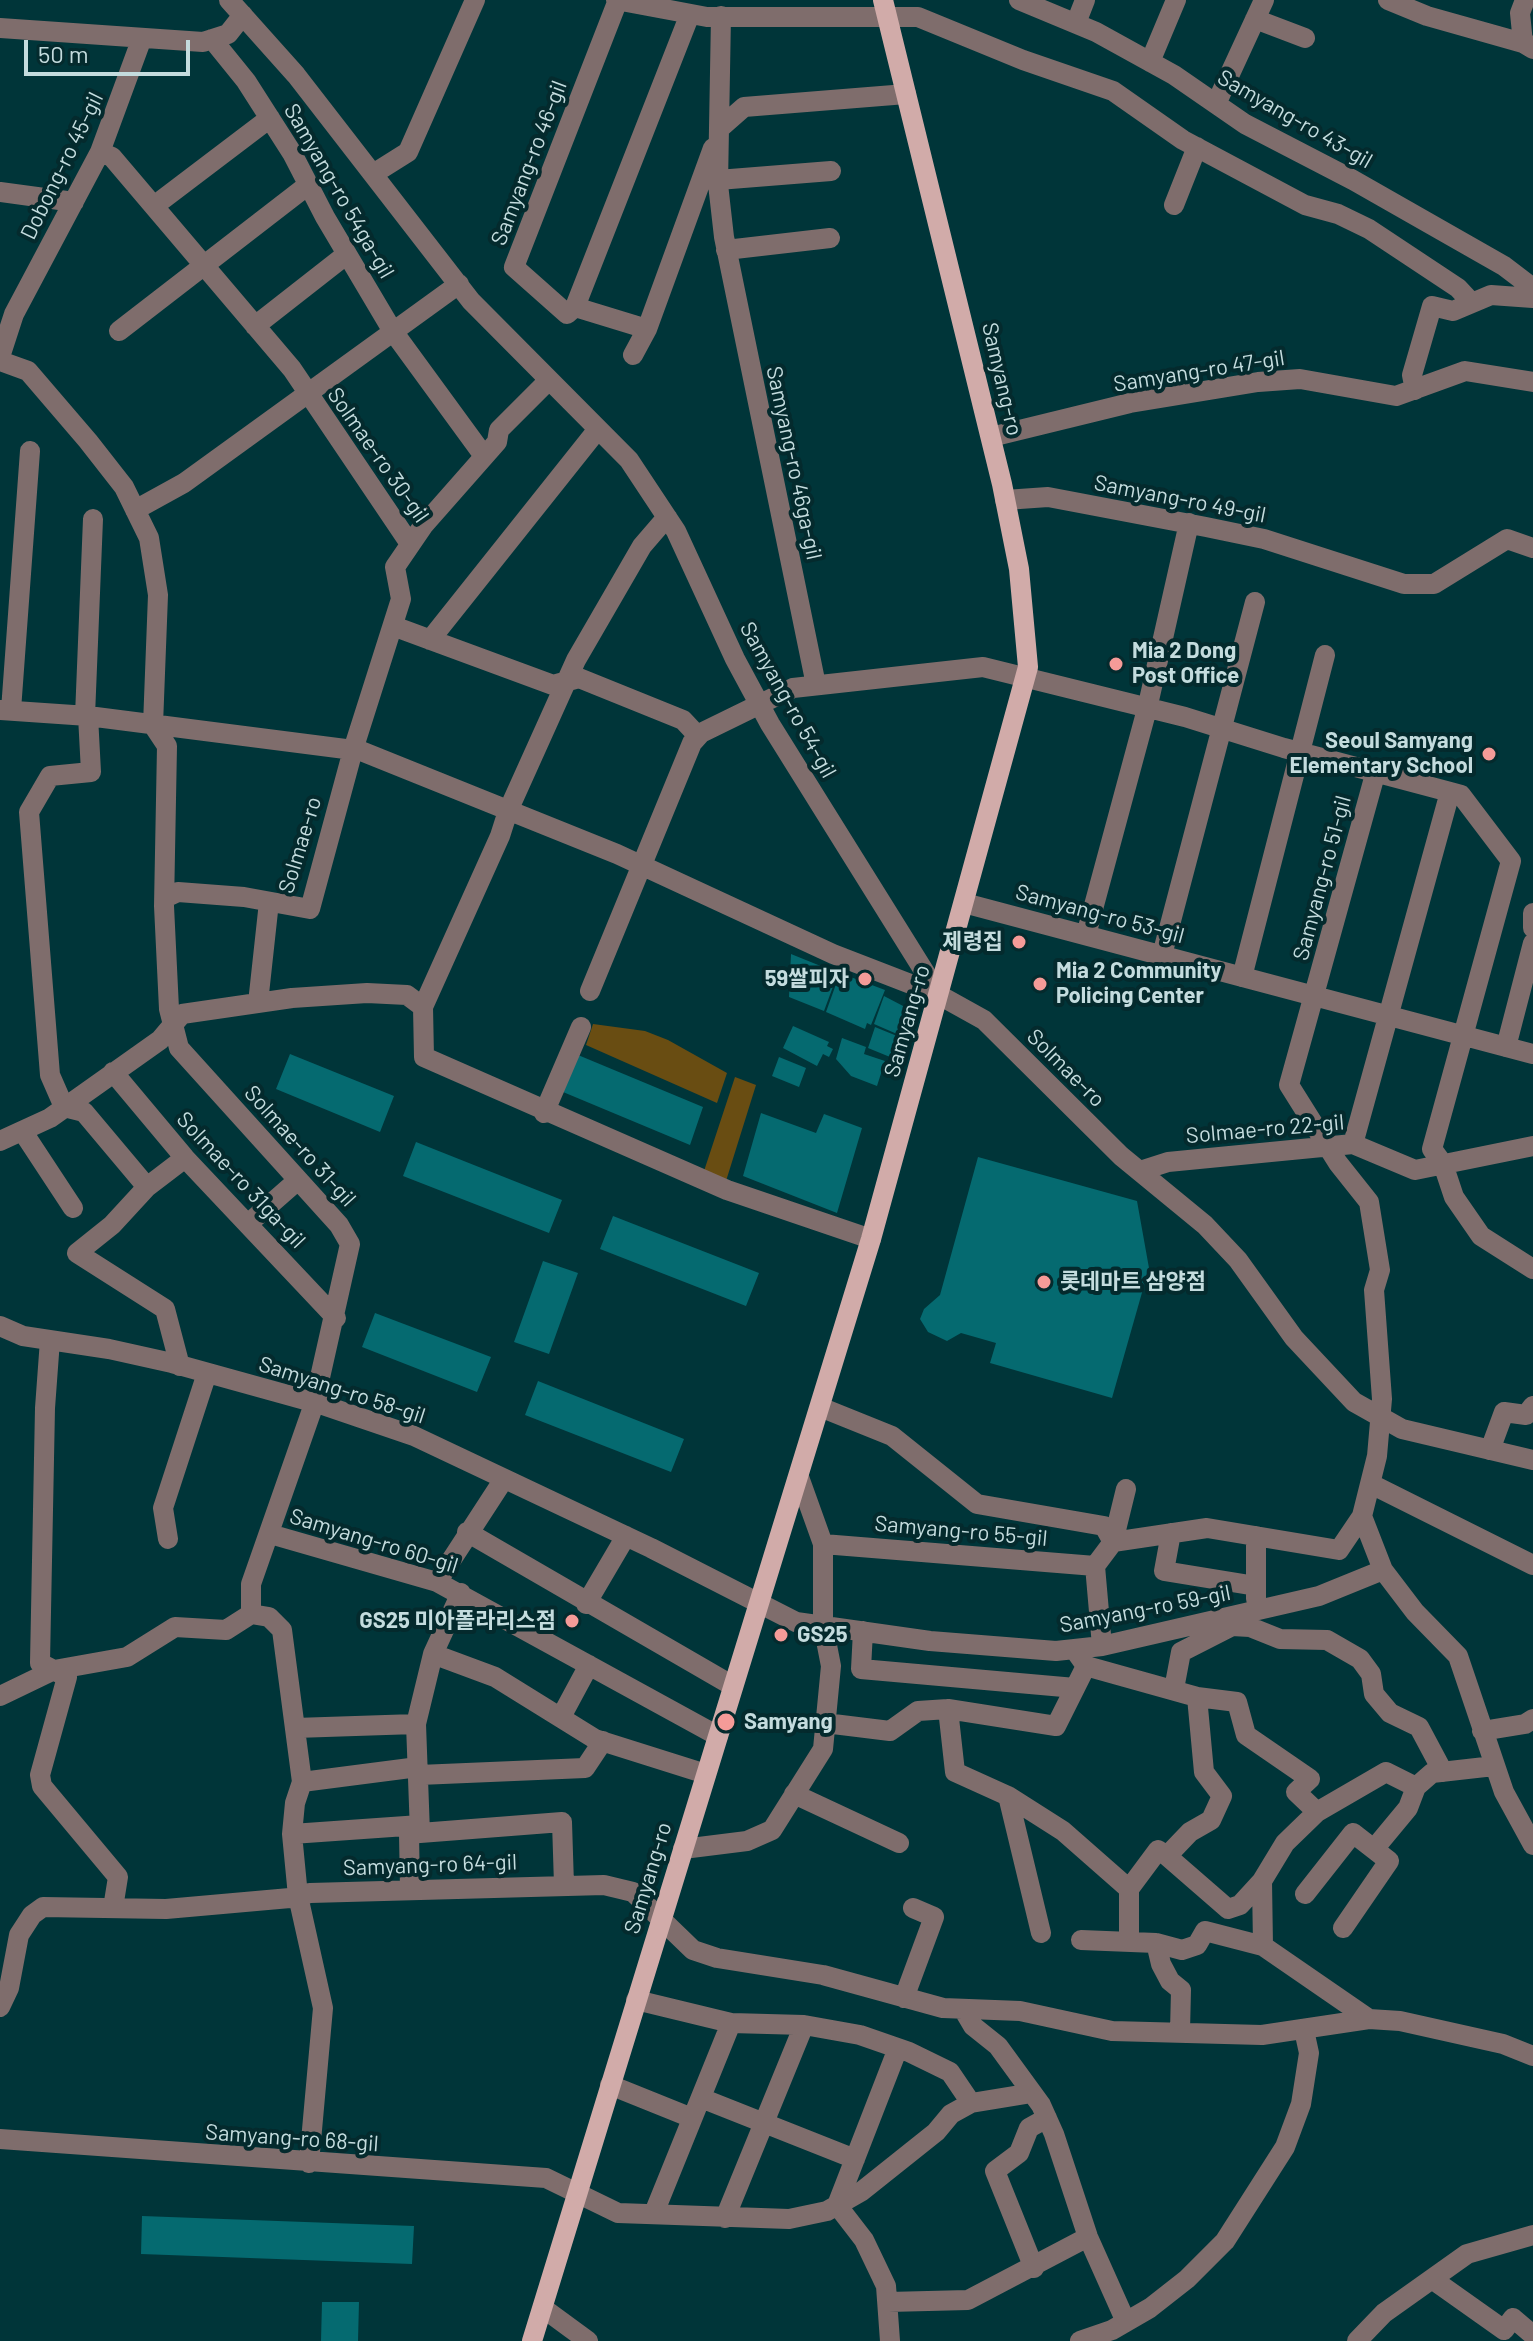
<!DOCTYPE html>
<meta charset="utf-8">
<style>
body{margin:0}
#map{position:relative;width:1533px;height:2341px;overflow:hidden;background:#003539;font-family:Barlow,sans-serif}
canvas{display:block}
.scale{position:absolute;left:24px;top:40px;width:166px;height:36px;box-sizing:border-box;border:4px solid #c4dcde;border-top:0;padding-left:10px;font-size:24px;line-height:28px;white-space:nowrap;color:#c4dcde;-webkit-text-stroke:6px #042a2d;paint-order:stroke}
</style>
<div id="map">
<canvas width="1533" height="2341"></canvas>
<div class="scale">50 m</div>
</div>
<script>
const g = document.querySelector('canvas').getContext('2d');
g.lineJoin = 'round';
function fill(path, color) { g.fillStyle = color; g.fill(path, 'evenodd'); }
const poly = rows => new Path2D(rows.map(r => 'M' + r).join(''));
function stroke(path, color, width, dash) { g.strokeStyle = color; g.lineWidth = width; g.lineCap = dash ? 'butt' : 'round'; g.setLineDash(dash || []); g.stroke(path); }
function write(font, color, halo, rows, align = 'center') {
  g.font = font + ' Barlow,"Noto Sans KR",sans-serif'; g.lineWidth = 8; g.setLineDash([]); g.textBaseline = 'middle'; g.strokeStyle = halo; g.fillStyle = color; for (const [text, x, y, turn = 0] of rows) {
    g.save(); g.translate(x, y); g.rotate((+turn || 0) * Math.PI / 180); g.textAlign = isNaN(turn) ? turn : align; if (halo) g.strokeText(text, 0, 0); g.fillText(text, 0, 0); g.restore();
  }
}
fill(poly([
 [593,1024,645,1031,668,1040,727,1073,717,1103,586,1045],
 [735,1077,756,1085,726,1181,704,1171]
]), '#694d12');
fill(poly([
 [791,954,838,973,824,1011,789,997],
 [840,973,885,990,871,1025,867,1023,865,1029,826,1012],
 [884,996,905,1007,897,1034,874,1024],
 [793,1026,829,1042,827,1046,833,1049,829,1057,823,1054,817,1066,783,1048],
 [875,1027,897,1036,890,1057,868,1048],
 [842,1038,866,1047,864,1054,885,1061,877,1086,851,1076,836,1059],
 [290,1054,394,1096,380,1132,276,1089],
 [578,1055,703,1107,690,1145,563,1092],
 [779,1057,806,1068,799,1087,772,1076],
 [761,1113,816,1133,824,1114,862,1128,837,1213,743,1176],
 [416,1142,562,1200,549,1233,403,1176],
 [978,1157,1137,1201,1149,1268,1112,1398,990,1363,996,1343,961,1333,947,1341,928,1332,920,1319,924,1309,940,1295],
 [613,1216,759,1273,746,1306,600,1249],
 [543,1261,578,1273,549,1354,514,1342],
 [375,1313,491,1357,477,1392,362,1347],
 [538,1381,684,1439,671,1472,525,1415],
 [142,2216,414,2226,412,2264,141,2254],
 [322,2302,359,2302,358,2341,321,2341]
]), '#056a70');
stroke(poly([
 [229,0,296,75,471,301,629,460,676,531,735,659,770,724,939,995],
 [616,0,707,17,918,17,1023,60,1113,91,1183,140,1305,205,1338,214,1369,229,1458,288,1472,303],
 [618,0,514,267,567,314,575,307,690,14],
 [1019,0,1096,32,1174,75,1245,124,1353,180,1504,266,1529,285,1532,298],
 [1388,0,1427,16,1533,46],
 [1525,0,1520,13,1523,43,1533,49],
 [721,16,718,184,724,237,816,685],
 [1255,19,1305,38],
 [1076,23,1085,0],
 [0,28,203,42,228,34,243,15],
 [212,39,246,81,292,153,325,217,392,330,484,456],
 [1150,62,1176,0],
 [1216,104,1264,0],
 [719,129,744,107,906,94],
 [100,152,112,157,292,369,410,544],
 [373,174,408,152,475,0],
 [718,180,831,171],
 [0,192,74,202],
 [1174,205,1197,147],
 [154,206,270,118],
 [726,250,830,238],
 [575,307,647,329],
 [255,326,347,254],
 [119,331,308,185],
 [633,355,647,329,713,148],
 [0,357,14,314,100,152,142,38],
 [0,361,28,371,88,441,124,487,149,538,158,595,153,725,167,746,164,906,169,1009,179,1048,339,1225,350,1244,314,1404,251,1584,251,1614],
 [1415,390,1412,375,1432,306,1453,311,1491,295,1533,298],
 [991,437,1130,403,1258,382,1300,379,1396,396,1465,371,1533,382],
 [1005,500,1048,497,1206,527,1264,539,1404,584,1434,584,1507,539,1533,548],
 [135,510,184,483,459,284],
 [667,517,642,546,576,660,508,811,500,836,423,1007,424,1057,727,1190,871,1239],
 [393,626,553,685,579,678,683,720,698,736],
 [430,640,598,429],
 [0,710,88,716,361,751,617,854,833,954,939,995,984,1020,1121,1156,1205,1225,1238,1260,1294,1338,1354,1402,1402,1429,1533,1460],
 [11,710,30,451],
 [85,716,93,519],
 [88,716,91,772,50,776,29,812,50,1075,64,1107,84,1112,147,1187],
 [1376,771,1289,1085,1338,1163,1369,1202,1380,1270,1374,1290,1382,1399,1377,1456,1362,1516,1383,1570,1415,1612,1458,1656,1504,1792,1533,1845],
 [165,898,178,892,244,897,310,909,353,750,401,599,395,567,423,526,497,442,499,430,549,380],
 [964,903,1533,1054],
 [1533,913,1533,928],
 [1086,935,1147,709,1189,523],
 [1162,955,1255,602],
 [1242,977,1325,655],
 [590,991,692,743,701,733,793,688,983,667,1185,717,1284,748,1450,792,1461,795,1511,861,1432,1149,1443,1164,1454,1197,1481,1236,1533,1269],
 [258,1003,269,902],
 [1506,1047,1533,943],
 [113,1072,185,1158,336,1318],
 [544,1113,581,1027],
 [23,1132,73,1208],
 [0,1141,50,1118,160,1040,182,1014,292,998,367,993,407,995,423,1007],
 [1353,1144,1450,792],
 [1140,1171,1168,1162,1353,1144,1415,1170,1533,1146],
 [249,1223,298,1180],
 [0,1326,23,1336,109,1349,172,1363,320,1404,414,1436,651,1548,796,1622,930,1641,1056,1651,1102,1646,1319,1596,1383,1570],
 [50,1340,45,1408,40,1663,67,1677,40,1775,42,1786,118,1877,113,1908],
 [180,1366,165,1309,77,1253,112,1225,147,1187,185,1158],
 [820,1407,892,1436,977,1504,1104,1526,1113,1542],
 [1490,1450,1504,1412,1526,1415,1533,1406],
 [1371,1484,1533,1565],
 [467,1532,733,1686],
 [1171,1533,1164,1571,1256,1586],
 [270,1534,437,1582,718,1736],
 [168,1539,163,1508,207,1373],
 [1113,1542,1126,1489],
 [823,1544,1095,1566,1102,1646],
 [1095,1566,1113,1542,1207,1528,1339,1550,1362,1516],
 [437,1582,504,1479],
 [1256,1599,1256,1536],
 [586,1604,626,1536],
 [251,1614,269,1617,282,1630,302,1782,295,1803,292,1834,298,1896,323,2008,309,2163],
 [863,1631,861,1669,1075,1688],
 [1074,1649,1086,1666,1197,1697,1204,1772,1222,1796,1211,1820,1190,1832,1167,1856,1228,1909,1240,1905,1262,1881,1285,1843,1317,1812,1386,1772,1416,1787],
 [433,1654,495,1677,595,1739,706,1774],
 [1174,1689,1181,1652,1232,1626,1250,1627,1280,1639,1327,1640,1360,1659,1371,1674,1374,1694,1390,1713,1419,1727,1443,1772],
 [0,1696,54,1670,127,1657,175,1627,226,1630,251,1614],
 [1197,1697,1237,1702,1246,1735,1310,1779,1296,1792,1317,1812],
 [948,1709,955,1772,1008,1796,1063,1831,1129,1889,1129,1940],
 [561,1717,589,1665],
 [825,1723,890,1731,918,1711,948,1709,1056,1726,1086,1666],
 [295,1728,416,1724],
 [1482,1731,1525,1724,1533,1719],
 [419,1775,585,1768,603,1741],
 [302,1782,418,1767],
 [794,1794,899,1843],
 [1008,1796,1041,1933],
 [420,1833,562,1822,564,1885],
 [292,1834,420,1825],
 [683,1849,747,1841,772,1830,823,1749,831,1666,823,1625,823,1544,799,1477],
 [1374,1849,1408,1808,1416,1787,1432,1773,1494,1766],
 [1262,1881,1263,1946,1369,2019],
 [410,1889,409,1834,420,1833,416,1724,433,1654,461,1593],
 [1129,1889,1158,1850,1167,1856],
 [1305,1894,1353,1833,1389,1861,1343,1928],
 [1081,1940,1156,1943,1161,1964,1170,1981,1181,1990,1180,2031],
 [1156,1943,1182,1950,1197,1945,1205,1931,1263,1946],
 [904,1998,934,1917,913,1908],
 [636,2000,731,2023,804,2025,860,2035,909,2052,950,2072,971,2103],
 [0,2007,9,1988,19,1935,32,1915,43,1907,166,1909,290,1898,310,1893,604,1885,633,1892,693,1950,717,1958,823,1975,943,2008,1020,2011,1112,2031,1262,2035,1369,2019,1400,2021,1503,2044,1533,2056],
 [963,2009,973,2026,998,2046,1041,2105,1054,2134,1088,2237,1126,2322],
 [610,2085,692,2118],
 [701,2098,855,2159],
 [0,2139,546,2178,618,2213,789,2219,827,2211,862,2191,936,2132,951,2114,971,2103,1032,2093],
 [654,2213,731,2023],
 [725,2218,804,2025],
 [1034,2268,995,2171,1019,2153,1029,2128,1047,2118],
 [1432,2279,1504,2330,1513,2318,1533,2335],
 [888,2302,968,2300,1088,2237],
 [543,2308,588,2341],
 [890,2341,886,2286,864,2240,837,2205,898,2048],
 [1080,2341,1112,2330,1150,2308,1187,2279,1225,2241,1285,2147,1301,2104,1309,2053,1304,2030],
 [1357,2341,1384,2313,1467,2254,1533,2235]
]), '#7f6d6c', 20);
stroke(poly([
 [532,2341,871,1239,1028,667,1019,569,1002,484,883,0]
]), '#d1aba9', 20);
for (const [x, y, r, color] of [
 [1116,664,8,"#f59b98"],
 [1489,754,8,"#f59b98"],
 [1019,942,8,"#f59b98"],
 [865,979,8,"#f59b98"],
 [1040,984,8,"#f59b98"],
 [1044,1282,8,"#f59b98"],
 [572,1621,8,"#f59b98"],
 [781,1635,8,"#f59b98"],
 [726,1722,10,"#f59b98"]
]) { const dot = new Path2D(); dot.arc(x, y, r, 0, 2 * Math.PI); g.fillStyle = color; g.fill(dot); stroke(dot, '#042a2d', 3); }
write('22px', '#c4dcde', '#042a2d', [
 ["Samyang-ro 43-gil",1295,119,30],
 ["Samyang-ro 46-gil",529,163,-69],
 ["Dobong-ro 45-gil",62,166,-64],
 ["Samyang-ro 54ga-gil",339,191,60],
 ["Samyang-ro 47-gil",1199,371,-9],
 ["Samyang-ro",1002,379,77],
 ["Solmae-ro 30-gil",378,455,55],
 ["Samyang-ro 46ga-gil",794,463,78],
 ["Samyang-ro 49-gil",1180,499,11],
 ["Samyang-ro 54-gil",788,700,61],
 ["Solmae-ro",300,845,-73],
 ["Samyang-ro 51-gil",1322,878,-75],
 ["Samyang-ro 53-gil",1100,914,15],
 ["Samyang-ro",907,1021,-74],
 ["Solmae-ro",1066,1068,45],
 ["Solmae-ro 22-gil",1265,1129,-5],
 ["Solmae-ro 31-gil",300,1146,48],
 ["Solmae-ro 31ga-gil",241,1180,47],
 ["Samyang-ro 58-gil",342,1390,18],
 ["Samyang-ro 55-gil",961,1531,5],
 ["Samyang-ro 60-gil",374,1541,17],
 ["Samyang-ro 59-gil",1145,1609,-11],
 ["Samyang-ro 64-gil",430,1865,-2],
 ["Samyang-ro",648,1878,-73],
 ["Samyang-ro 68-gil",292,2138,4]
]);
write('bold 22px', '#c4dcde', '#042a2d', [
 ["Mia 2 Dong",1132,651],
 ["Post Office",1132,676],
 ["Seoul Samyang",1473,741,"right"],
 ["Elementary School",1473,766,"right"],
 ["제령집",1003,942,"right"],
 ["Mia 2 Community",1056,971],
 ["Policing Center",1056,996],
 ["59쌀피자",849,979,"right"],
 ["롯데마트 삼양점",1060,1282],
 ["GS25 미아폴라리스점",556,1621,"right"],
 ["GS25",797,1635],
 ["Samyang",744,1722]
], 'left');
</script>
